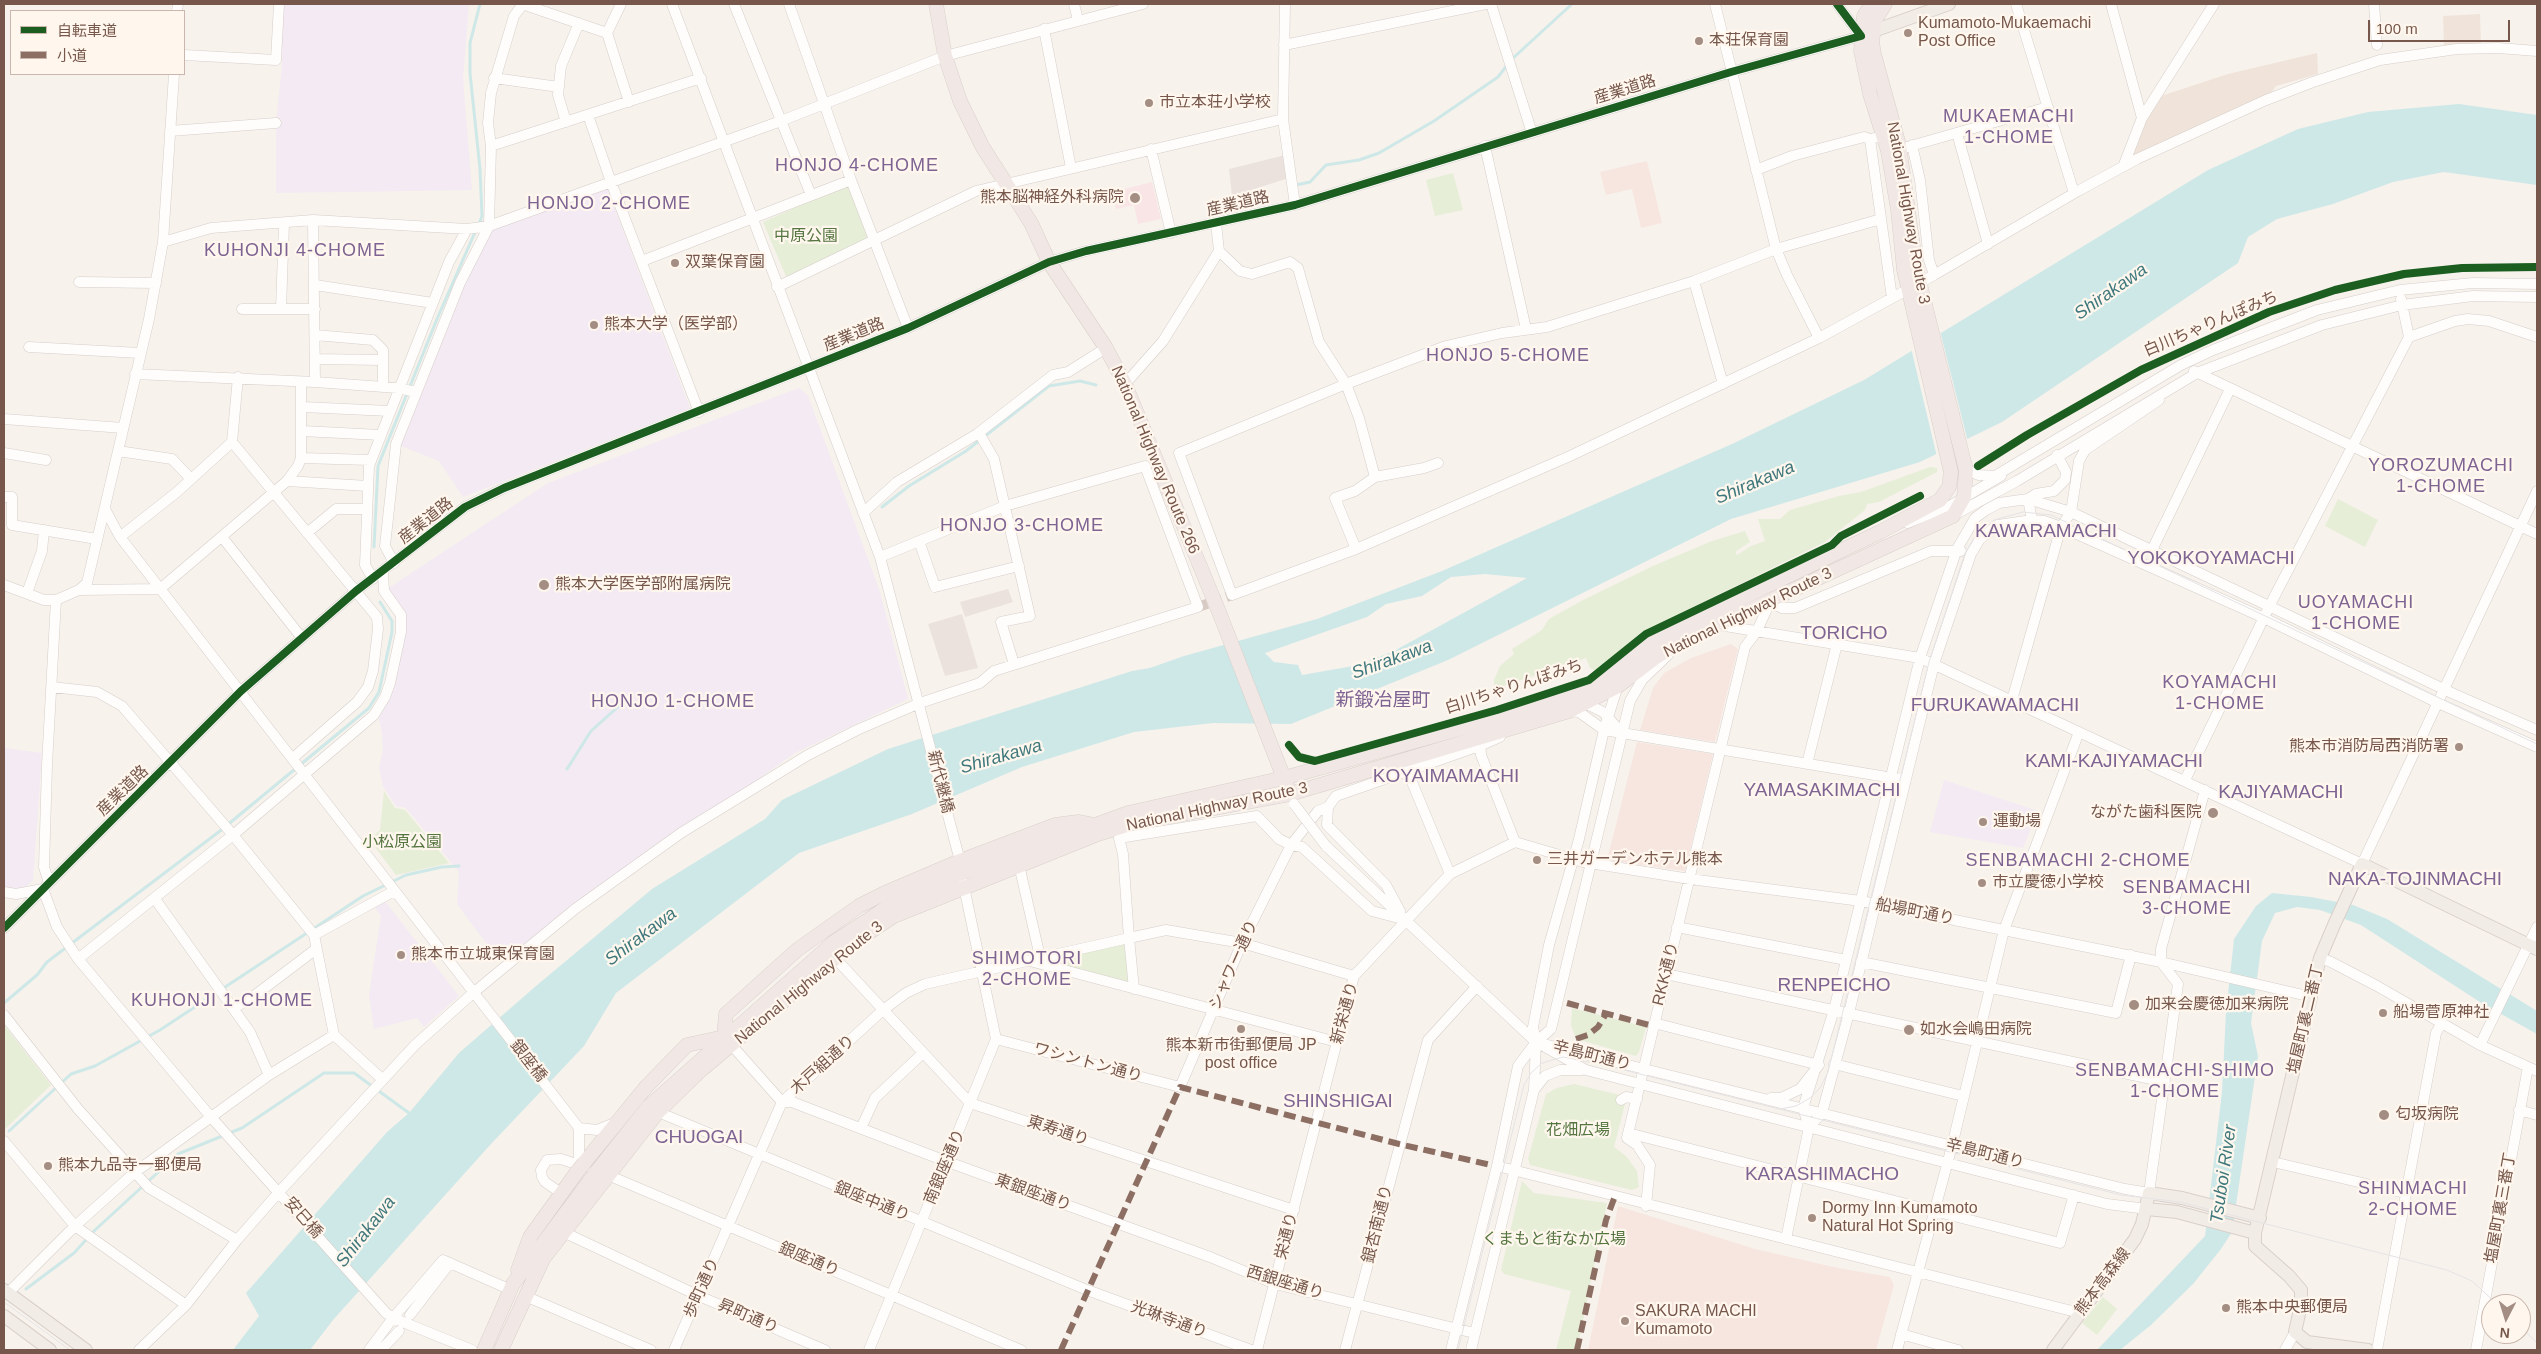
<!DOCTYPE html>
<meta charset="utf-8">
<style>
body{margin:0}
#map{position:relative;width:2541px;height:1354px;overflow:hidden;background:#f7f2ec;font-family:Arial,"Noto Sans JP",sans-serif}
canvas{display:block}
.frame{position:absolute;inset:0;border:5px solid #77574b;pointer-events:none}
.legend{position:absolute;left:10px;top:10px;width:175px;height:65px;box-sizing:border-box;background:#fff7ee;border:1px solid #c9b7ad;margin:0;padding:6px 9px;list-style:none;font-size:15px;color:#77574b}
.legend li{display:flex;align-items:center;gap:10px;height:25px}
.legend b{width:25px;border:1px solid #c9b7ad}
.north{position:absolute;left:2481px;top:1294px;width:50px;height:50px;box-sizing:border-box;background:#fff7ee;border:1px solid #c9b7ad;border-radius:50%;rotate:185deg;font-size:14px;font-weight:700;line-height:20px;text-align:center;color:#77574b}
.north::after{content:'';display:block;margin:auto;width:18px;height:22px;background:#a48d83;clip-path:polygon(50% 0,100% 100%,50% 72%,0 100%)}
.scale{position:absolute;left:2368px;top:20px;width:142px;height:22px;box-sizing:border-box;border:2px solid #77574b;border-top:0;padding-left:6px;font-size:15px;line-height:18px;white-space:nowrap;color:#77574b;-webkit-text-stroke:4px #fff7ee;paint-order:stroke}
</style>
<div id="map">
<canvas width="2541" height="1354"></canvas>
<div class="frame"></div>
<ul class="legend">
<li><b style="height:6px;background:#1b5e20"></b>自転車道</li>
<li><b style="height:6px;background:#8d6e63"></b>小道</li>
</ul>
<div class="north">N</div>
<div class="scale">100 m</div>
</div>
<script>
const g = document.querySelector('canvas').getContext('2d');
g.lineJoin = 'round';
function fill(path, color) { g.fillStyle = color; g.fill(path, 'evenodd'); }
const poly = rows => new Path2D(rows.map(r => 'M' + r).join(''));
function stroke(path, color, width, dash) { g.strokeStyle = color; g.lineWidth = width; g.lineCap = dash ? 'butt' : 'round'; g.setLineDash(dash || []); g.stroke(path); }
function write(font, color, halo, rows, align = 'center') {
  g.font = font + ' Arial,"Noto Sans JP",sans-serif'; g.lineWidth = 4.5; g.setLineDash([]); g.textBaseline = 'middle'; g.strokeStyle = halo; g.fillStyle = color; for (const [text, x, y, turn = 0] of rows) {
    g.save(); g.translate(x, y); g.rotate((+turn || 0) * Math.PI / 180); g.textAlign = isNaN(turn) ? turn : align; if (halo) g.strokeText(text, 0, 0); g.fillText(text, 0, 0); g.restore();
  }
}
fill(poly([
 [2480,14,2481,44,2444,45,2443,16],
 [2317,53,2318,74,2276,86,2266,100,2123,167,2142,118,2161,96,2228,74]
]), '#f0e4da');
fill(poly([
 [1647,161,1662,223,1641,228,1632,189,1606,195,1600,172],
 [1731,644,1738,649,1715,742,1640,730,1653,688,1664,673,1691,658],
 [1637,742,1713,754,1685,871,1607,860],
 [1618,1206,1755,1249,1838,1268,1890,1277,1894,1285,1876,1350,1588,1350]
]), '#f7e6e0');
fill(poly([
 [1285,155,1289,178,1232,196,1229,169],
 [1008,589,1013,602,965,617,960,602],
 [962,614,978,668,945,676,928,624]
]), '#ebe2dd');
fill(poly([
 [282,4,469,4,463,79,472,190,276,193,276,123,282,66],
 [607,188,690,408,463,497,439,461,396,444,489,226],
 [799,388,808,396,880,592,908,699,795,753,511,954,492,951,457,904,459,872,406,808,396,806,383,786,379,767,383,750,382,732,377,711,385,697,401,615,384,591,548,483],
 [4,748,42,753,33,880,21,891,4,889],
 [1944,780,2038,811,2023,848,1930,832],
 [384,900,459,996,424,1027,417,1018,374,1029,369,995,381,916,374,906]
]), '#f3eaf3');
fill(poly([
 [1152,182,1161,219,1138,224,1134,205,1116,209,1112,192]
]), '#f9e5e6');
fill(poly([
 [1453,173,1463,210,1435,216,1426,180],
 [851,183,872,237,788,281,763,222],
 [1930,467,1937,468,1937,472,1879,502,1867,504,1865,510,1825,542,1640,633,1596,671,1590,668,1586,658,1494,689,1494,680,1500,666,1514,654,1512,649,1542,630,1549,619,1583,600,1653,566,1712,541,1745,531,1750,542,1735,552,1737,555,1751,546,1765,541,1758,519,1780,519,1790,510,1839,496,1861,492],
 [2338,499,2378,520,2365,547,2325,526],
 [384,791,395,808,405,810,449,863,396,875,369,839,380,830],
 [1126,942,1130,985,1037,960],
 [1572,1008,1646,1027,1639,1052,1636,1056,1576,1039,1571,1025],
 [4,1025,51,1085,4,1130],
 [1574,1084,1624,1096,1626,1100,1614,1147,1626,1156,1637,1171,1639,1187,1632,1190,1530,1165,1528,1159,1546,1094,1557,1088],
 [1522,1181,1534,1193,1607,1203,1577,1350,1556,1350,1571,1291,1504,1274,1501,1270],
 [2103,1297,2117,1309,2097,1335,2082,1323]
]), '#e6eed7');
fill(poly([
 [2459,104,2537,115,2537,185,2444,172,2393,182,2333,204,2277,219,2248,237,2238,263,2002,422,1920,462,1731,519,1448,660,1291,724,1213,723,1134,732,1022,767,912,814,799,853,616,993,584,1046,490,1145,333,1320,310,1350,233,1350,259,1316,246,1293,387,1132,409,1113,459,1053,536,986,652,889,765,819,782,800,888,749,1132,671,1150,668,1184,656,1317,619,1442,571,1732,444,1864,380,2208,170,2298,129,2368,112],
 [1485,574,1527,578,1394,651,1359,665,1302,675,1298,665,1274,662,1265,653,1367,617,1386,604,1422,596,1451,577],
 [2272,893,2311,897,2353,905,2387,919,2537,1011,2537,1034,2483,1004,2361,925,2320,910,2297,907,2275,913,2262,941,2251,1023,2258,1056,2232,1232,2221,1249,2193,1284,2151,1325,2120,1350,2097,1350,2205,1236,2222,1092,2226,1012,2234,939,2256,906]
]), '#cee8e8');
fill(poly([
 [1940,331,1968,442,1937,457,1911,348]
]), '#f7f2ec');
stroke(poly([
 [1512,59,1572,4],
 [1296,185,1310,182,1326,165,1359,160,1379,153,1434,121,1498,77,1508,64],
 [479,224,482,216,480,169,470,73,470,43,480,4],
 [882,507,909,486,966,451,1049,386,1080,381,1096,385],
 [374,547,378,466,437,319,476,230],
 [567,769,591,731,620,705],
 [4,1003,37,975,47,962,220,831,369,708,379,692,392,632,392,621,380,602],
 [9,1131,71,1074,95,1066,160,1030,363,896,406,875,442,867,459,866],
 [26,1289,74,1253,95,1230,178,1154,242,1128,324,1073,354,1073,409,1113]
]), '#cee8e8', 3);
stroke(poly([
 [1198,607,1232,595]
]), '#d7cbc4', 10, [10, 5]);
const minor = poly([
 [522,4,607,33],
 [621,4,607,33,629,102],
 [672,4,880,557,960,861],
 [734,4,811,195],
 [789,4,851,180,908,328],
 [1074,4,1078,20],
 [1285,4,1283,119,1295,205],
 [1491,4,1532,133],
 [1715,4,1776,249,1787,275,1819,338],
 [2016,4,2074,193],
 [2111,4,2142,118],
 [2374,4,2377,45],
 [177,11,178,4],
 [1044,29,1071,168],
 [1284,45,1486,4],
 [184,55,276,60,279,4],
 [494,78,559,87],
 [588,115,611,182,699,412],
 [566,122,558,95,561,66,579,23],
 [170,131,276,123],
 [1957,133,1988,244],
 [1883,136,1870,139,1892,298],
 [1912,145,1920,180,1929,260,1934,275,2078,191,2137,159,2266,100,2313,82,2380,60,2457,49,2498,48,2537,51],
 [491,146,701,78],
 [1485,146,1526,329],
 [1907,147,2048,107],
 [1151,149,1171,233],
 [2123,167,2142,118,2214,4],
 [1756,170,1792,156,1864,137,1870,139],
 [1881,219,1776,249,1694,281,1547,327,1502,333,1446,346,1346,384,1179,453,1232,595,1356,549,1570,456,1819,338,1934,275],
 [313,220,315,382],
 [1216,223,1219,251,1240,271,1252,274,1290,262,1298,268,1319,342,1346,384,1359,418,1375,477,1355,491,1335,498,1356,549],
 [163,242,211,228,313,220,467,229,489,226,781,121,945,56,1143,4],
 [642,261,851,180],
 [1694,281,1723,384],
 [79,282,156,283],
 [315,285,433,303],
 [777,287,976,191,1283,119],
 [2401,299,2409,337],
 [242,309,315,309],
 [281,309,284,223],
 [315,335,373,340,383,350,383,387],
 [29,347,140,353],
 [315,359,383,360],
 [2194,371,2537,534],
 [135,374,315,382,398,388,416,392],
 [1125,384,1163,341,1219,251],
 [302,407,390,411],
 [4,419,123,428],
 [302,431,381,435],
 [979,433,994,459,1030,616,1001,622,1014,664],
 [232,442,377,617,378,629,373,671,368,687,357,702,293,758],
 [118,451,172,459,191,479],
 [4,453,46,460],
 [301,458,371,460],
 [1966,470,1979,475,1995,476,2181,365,2213,350,2317,310,2400,290,2473,283,2537,284],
 [1375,477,1424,468,1438,463],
 [287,481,368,486],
 [4,497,12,497,12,525,97,539],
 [105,509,120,537,579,1128,579,1161],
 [863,513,897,482,977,434,1053,375,1068,372,1106,348],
 [1954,515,2017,481,2197,373,2322,325,2402,305,2473,296,2537,297],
 [2032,520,2028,499,2036,494,2054,491,2065,480,2066,472,2057,455],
 [1907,523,1948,507,2001,476],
 [307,533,336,509,367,509],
 [120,537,177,492,232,442,238,377],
 [222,537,302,638],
 [919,541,935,587,1019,566],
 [2152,550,2230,389],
 [394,563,385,546,396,444,460,283,489,226,491,146,488,123,491,93,514,16,523,4],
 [373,579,365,565,369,466,449,262,467,229],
 [4,585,44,600,56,600],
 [79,590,160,589,287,481,298,466,301,458,301,382],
 [27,593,42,551,44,530],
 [1719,625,1920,658,2362,864,2537,491],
 [52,687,97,692,122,706,233,835,314,935,334,1035,382,1079],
 [2012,700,2061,527,2071,512,2079,461,2085,450,2159,400],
 [1583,702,1603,712,1622,733],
 [1569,711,1579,712,1604,730,1622,733,1905,780],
 [1480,740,1481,755,1515,842],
 [1807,764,1837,644],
 [1407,770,1450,874],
 [2185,780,2270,605,2409,337,2455,321,2468,319,2489,321,2537,337],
 [1326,846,1536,1042,1586,1070,2107,1204,2147,1209],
 [1019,865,1040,957],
 [963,882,996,1039],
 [49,883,44,867,47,765,56,600,79,590,87,583,149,319,163,242,174,74],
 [4,892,16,894,43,889,57,927,78,959,211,1117,386,1313,393,1318,472,1350],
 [155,899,250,1032,269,1075],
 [1400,911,1386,885,1327,825,1328,807,1336,796,1482,745,1500,737],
 [1677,927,1846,960],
 [4,928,241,691,356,591,465,507,504,488,908,328,1049,262,1086,251,1295,205,1731,72,1861,36,1837,4],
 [314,935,394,891],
 [2320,958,2331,962,2377,986,2480,1045,2537,1071],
 [78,959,233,835,374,715,385,697,390,683,401,632,401,615,384,591,383,572],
 [836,959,970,1103,1294,1210],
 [1026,960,1337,1042],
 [1861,962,2116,1013,2131,955],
 [1666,974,2165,1082],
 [1134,989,1129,938,1166,930,1242,943,1354,976],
 [233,1008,250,999,316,949],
 [4,1015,78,1109,149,1188,237,1240],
 [1654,1023,1819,1065,1800,1089,1781,1098,1771,1098],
 [996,1039,1180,1087,1242,943,1291,845,1318,811,1328,807],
 [727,1040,782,1102,792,1102,948,1162,1210,1257,1275,1284,1474,1333],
 [1536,1042,2125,1189,2149,1193,2178,984,2161,962,2161,949,2205,790],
 [2480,1045,2537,927],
 [1834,1064,1963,1096],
 [1534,1090,1545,1076,1560,1070,1582,1070],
 [1621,1100,1626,1097,1637,1099],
 [2519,1110,2537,1115],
 [658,1112,1087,1290,1251,1350],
 [1809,1127,1822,1113,1849,1013,1934,664,1971,554,1980,539,1998,525,2032,520,2044,521,2061,527,2264,618,2438,703,2537,747],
 [579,1128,597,1130,614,1123],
 [861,1128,875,1098,922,1054],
 [1628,1133,2060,1243,2074,1195],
 [4,1141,75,1226,186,1305],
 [2273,1162,2405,1193],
 [1497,1166,2080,1313],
 [603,1173,1021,1350],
 [561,1193,545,1182,542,1177,541,1170,547,1160,561,1159,585,1167],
 [1646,1206,1650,1165,1637,1145,1627,1138,1745,647,1757,631,1770,602,1782,608,1795,608,1931,551,1961,551],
 [559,1230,699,1296,825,1350],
 [1786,1239,1809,1127,1803,1108,1834,1010,1920,658,1957,549,1975,518,1986,510,1999,503,2028,499,2071,512,2454,694,2537,730],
 [8,1293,75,1226,134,1173,269,1075,334,1035],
 [525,1296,651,1350],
 [410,1315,450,1263],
 [1901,1334,1958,1350],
 [139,1350,186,1305,237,1240,279,1192,415,1045,473,993,575,909,681,833,808,755,857,730,920,703,980,683,994,671,1198,607,1145,466,1005,506,880,557],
 [369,1350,393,1318,443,1260,511,1290],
 [381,1350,399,1331],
 [674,1350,782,1102,883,1010,906,993,925,984,1129,938,1123,854,1119,838,1257,816,1279,839,1291,845,1302,847,1372,911,1406,920],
 [869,1350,996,1039],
 [1257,1350,1354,976,1450,874,1515,842,1583,862,1690,879,1861,901,2161,962,2312,997],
 [1345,1350,1428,1040,1477,986],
 [1451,1350,1497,1166,1518,1066,1536,1042,1551,1029,1630,701,1642,680,1668,655],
 [1471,1350,1534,1090,1536,1042,1533,1027,1549,945,1579,839,1604,730,1619,682],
 [1897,1350,1952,1146,2004,930,2079,732],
 [2285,1350,2295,1332],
 [2377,1350,2436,1033,2441,1024],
 [2476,1350,2528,1067]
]);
const major = poly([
 [1865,34,1949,4],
 [2147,1209,2177,1212,2255,1233],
 [4,1290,86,1350],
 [4,1316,50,1350],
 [2053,1350,2135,1239,2142,1224,2149,1193,2182,1198,2260,1218],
 [2368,1350,2307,1342,2295,1332,2301,1305,2301,1290,2289,1276,2255,1246,2255,1233,2320,958,2334,925,2362,864,2537,949]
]);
const highway = poly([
 [936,4,945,56,960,101,982,146,1031,223,1049,262,1106,348,1125,384,1219,612,1287,786],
 [584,1163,646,1087,687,1045,724,1037,726,1014,797,950,859,906,885,893,960,861,1055,825,1078,822,1089,824],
 [518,1270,530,1237,577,1172],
 [484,1350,513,1284,597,1171,648,1107,834,942,886,908,960,874,1128,813,1284,778,1562,700,1610,676,1646,647,1675,630,1880,532,1940,500,1949,487,1951,472,1904,270,1898,210,1888,151,1870,94,1861,51,1864,16,1872,4],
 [501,1350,543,1259,658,1112,700,1071,731,1045,856,941,894,916,1098,834,1133,823,1290,794,1569,711,1618,686,1656,657,1682,641,1953,516,1964,497,1966,470,1916,268,1899,145,1874,54,1872,42,1875,20,1885,4]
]);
stroke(minor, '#d6cec9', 11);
stroke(major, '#d9cfca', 14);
stroke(highway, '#d9cfca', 15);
stroke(minor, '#fefdfc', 10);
stroke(major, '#f2ece6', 12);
stroke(highway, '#f1e8e5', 14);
stroke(poly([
 [1780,1109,1796,1106,1810,1098,1820,1088,1828,1072,1929,662,1965,553,1975,537,1994,520,2023,512,2051,515,2537,744],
 [4,1302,70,1350],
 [2521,1327,2537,1343],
 [1458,1350,1524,1085,1531,1073,1542,1063,1563,1057,1608,1066,2121,1195,2180,1202,2447,1270,2472,1281,2497,1304]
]), '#e5e3e5', 1);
const minorBridge = poly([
 [1294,804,1326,846]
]);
const highwayBridge = poly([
 [577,1172,584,1163]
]);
stroke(minorBridge, '#d6cec9', 11, []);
stroke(highwayBridge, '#d9cfca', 15, []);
stroke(minorBridge, '#fefdfc', 10);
stroke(highwayBridge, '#f1e8e5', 14);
stroke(poly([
 [1567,1003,1649,1025],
 [1576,1039,1588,1035,1598,1027,1606,1014],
 [1061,1350,1180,1087,1399,1144,1491,1165],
 [1577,1350,1606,1220,1615,1196]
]), '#8d6e63', 6, [12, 6]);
stroke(poly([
 [1978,466,2027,435,2141,370,2269,312,2335,290,2404,274,2462,268,2537,267],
 [1289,745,1299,757,1315,761,1497,710,1589,680,1646,634,1832,545,1841,536,1920,496],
 [4,928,241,691,356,591,465,507,504,488,908,328,1049,262,1086,251,1295,205,1731,72,1861,36,1837,4]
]), '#1b5e20', 8);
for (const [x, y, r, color] of [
 [1908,33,5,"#a48d83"],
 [1699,41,5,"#a48d83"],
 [1149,103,5,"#a48d83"],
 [1135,198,6,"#a48d83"],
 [675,263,5,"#a48d83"],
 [594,325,5,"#a48d83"],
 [544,585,6,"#a48d83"],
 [2459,747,5,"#a48d83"],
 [2213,813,6,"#a48d83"],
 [1983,822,5,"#a48d83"],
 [1537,860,5,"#a48d83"],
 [1982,883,5,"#a48d83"],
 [401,955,5,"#a48d83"],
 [2134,1005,6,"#a48d83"],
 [2383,1013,5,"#a48d83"],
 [1241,1029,5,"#a48d83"],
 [1909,1030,6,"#a48d83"],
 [2384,1115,6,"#a48d83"],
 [48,1166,5,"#a48d83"],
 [1812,1218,5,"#a48d83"],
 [2226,1308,5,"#a48d83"],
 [1625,1321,5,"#a48d83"]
]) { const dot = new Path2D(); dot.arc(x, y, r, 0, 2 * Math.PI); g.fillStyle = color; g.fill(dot); stroke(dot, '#fff7ee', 2); }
write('16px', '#77574b', '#fff7ee', [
 ["Kumamoto-Mukaemachi",1918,24],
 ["Post Office",1918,42],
 ["本荘保育園",1709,41],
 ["市立本荘小学校",1159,103],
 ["熊本脳神経外科病院",1124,198,"right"],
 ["双葉保育園",685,263],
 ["熊本大学（医学部）",604,325],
 ["熊本大学医学部附属病院",555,585],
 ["熊本市消防局西消防署",2449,747,"right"],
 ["ながた歯科医院",2202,813,"right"],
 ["運動場",1993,822],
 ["三井ガーデンホテル熊本",1547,860],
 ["市立慶徳小学校",1992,883],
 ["熊本市立城東保育園",411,955],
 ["加来会慶徳加来病院",2145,1005],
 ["船場菅原神社",2393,1013],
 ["如水会嶋田病院",1920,1030],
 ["熊本新市街郵便局 JP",1241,1046,"center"],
 ["post office",1241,1064,"center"],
 ["匂坂病院",2395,1115],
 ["熊本九品寺一郵便局",58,1166],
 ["Dormy Inn Kumamoto",1822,1209],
 ["Natural Hot Spring",1822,1227],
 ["熊本中央郵便局",2236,1308],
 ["SAKURA MACHI",1635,1312],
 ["Kumamoto",1635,1330]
], 'left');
write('16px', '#77574b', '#fff7ee', [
 ["産業道路",1625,90,-17],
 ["産業道路",1238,204,-13],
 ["National Highway Route 3",1908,213,80],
 ["白川ちゃりんぽみち",2211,324,-23],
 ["産業道路",854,335,-22],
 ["National Highway Route 266",1155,460,67],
 ["産業道路",426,521,-38],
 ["National Highway Route 3",1748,613,-26],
 ["白川ちゃりんぽみち",1514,687,-18],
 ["新代継橋",940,782,76],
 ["産業道路",123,791,-44],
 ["National Highway Route 3",1217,807,-12],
 ["船場町通り",1915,912,11],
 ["シャワー通り",1234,965,-66],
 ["RKK通り",1666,974,-76],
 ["National Highway Route 3",809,983,-39],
 ["新栄通り",1345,1013,-75],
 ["塩屋町裏二番丁",2306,1019,-77],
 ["辛島町通り",1592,1056,14],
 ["銀座橋",528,1061,52],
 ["ワシントン通り",1088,1063,15],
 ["木戸組通り",823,1065,-42],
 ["東寿通り",1058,1131,18],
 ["辛島町通り",1985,1154,14],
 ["南銀座通り",945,1167,-67],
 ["東銀座通り",1033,1193,20],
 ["銀座中通り",872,1202,22],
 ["塩屋町裏三番丁",2501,1208,-80],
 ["安巳橋",303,1218,49],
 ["銀杏南通り",1378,1224,-76],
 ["栄通り",1287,1236,-76],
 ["銀座通り",809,1260,23],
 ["熊本高森線",2103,1282,-53],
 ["西銀座通り",1285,1283,17],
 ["歩町通り",702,1288,-66],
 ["昇町通り",748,1317,23],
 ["光琳寺通り",1169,1320,20]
]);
write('16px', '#567641', '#fff7ee', [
 ["中原公園",806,237],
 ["小松原公園",402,843],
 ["花畑広場",1578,1131],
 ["くまもと街なか広場",1554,1240]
]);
g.letterSpacing = '1px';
write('18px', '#7e6493', '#fff7ee', [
 ["MUKAEMACHI",2009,117],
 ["1-CHOME",2009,138],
 ["HONJO 4-CHOME",857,166],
 ["HONJO 2-CHOME",609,204],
 ["KUHONJI 4-CHOME",295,251],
 ["HONJO 5-CHOME",1508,356],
 ["YOROZUMACHI",2441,466],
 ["1-CHOME",2441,487],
 ["HONJO 3-CHOME",1022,526],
 ["UOYAMACHI",2356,603],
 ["1-CHOME",2356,624],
 ["KOYAMACHI",2220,683],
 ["1-CHOME",2220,704],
 ["HONJO 1-CHOME",673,702],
 ["SENBAMACHI 2-CHOME",2078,861],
 ["SENBAMACHI",2187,888],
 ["3-CHOME",2187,909],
 ["SHIMOTORI",1027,959],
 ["2-CHOME",1027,980],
 ["KUHONJI 1-CHOME",222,1001],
 ["SENBAMACHI-SHIMO",2175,1071],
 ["1-CHOME",2175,1092],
 ["SHINMACHI",2413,1189],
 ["2-CHOME",2413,1210]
]);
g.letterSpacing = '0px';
write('italic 18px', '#3f787c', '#fff7ee', [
 ["Shirakawa",2111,292,-35],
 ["Shirakawa",1755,483,-23],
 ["Shirakawa",1392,660,-20],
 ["Shirakawa",1001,757,-16],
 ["Shirakawa",641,937,-37],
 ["Tsuboi River",2224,1174,-82],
 ["Shirakawa",366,1232,-52]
]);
write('19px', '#7e6493', '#fff7ee', [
 ["KAWARAMACHI",2046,532],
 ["YOKOKOYAMACHI",2211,559],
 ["TORICHO",1844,634],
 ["新鍛冶屋町",1383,701],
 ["FURUKAWAMACHI",1995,706],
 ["KAMI-KAJIYAMACHI",2114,762],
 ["KOYAIMAMACHI",1446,777],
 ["YAMASAKIMACHI",1822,791],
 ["KAJIYAMACHI",2281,793],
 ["NAKA-TOJINMACHI",2415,880],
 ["RENPEICHO",1834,986],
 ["SHINSHIGAI",1338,1102],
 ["CHUOGAI",699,1138],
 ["KARASHIMACHO",1822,1175]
]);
</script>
